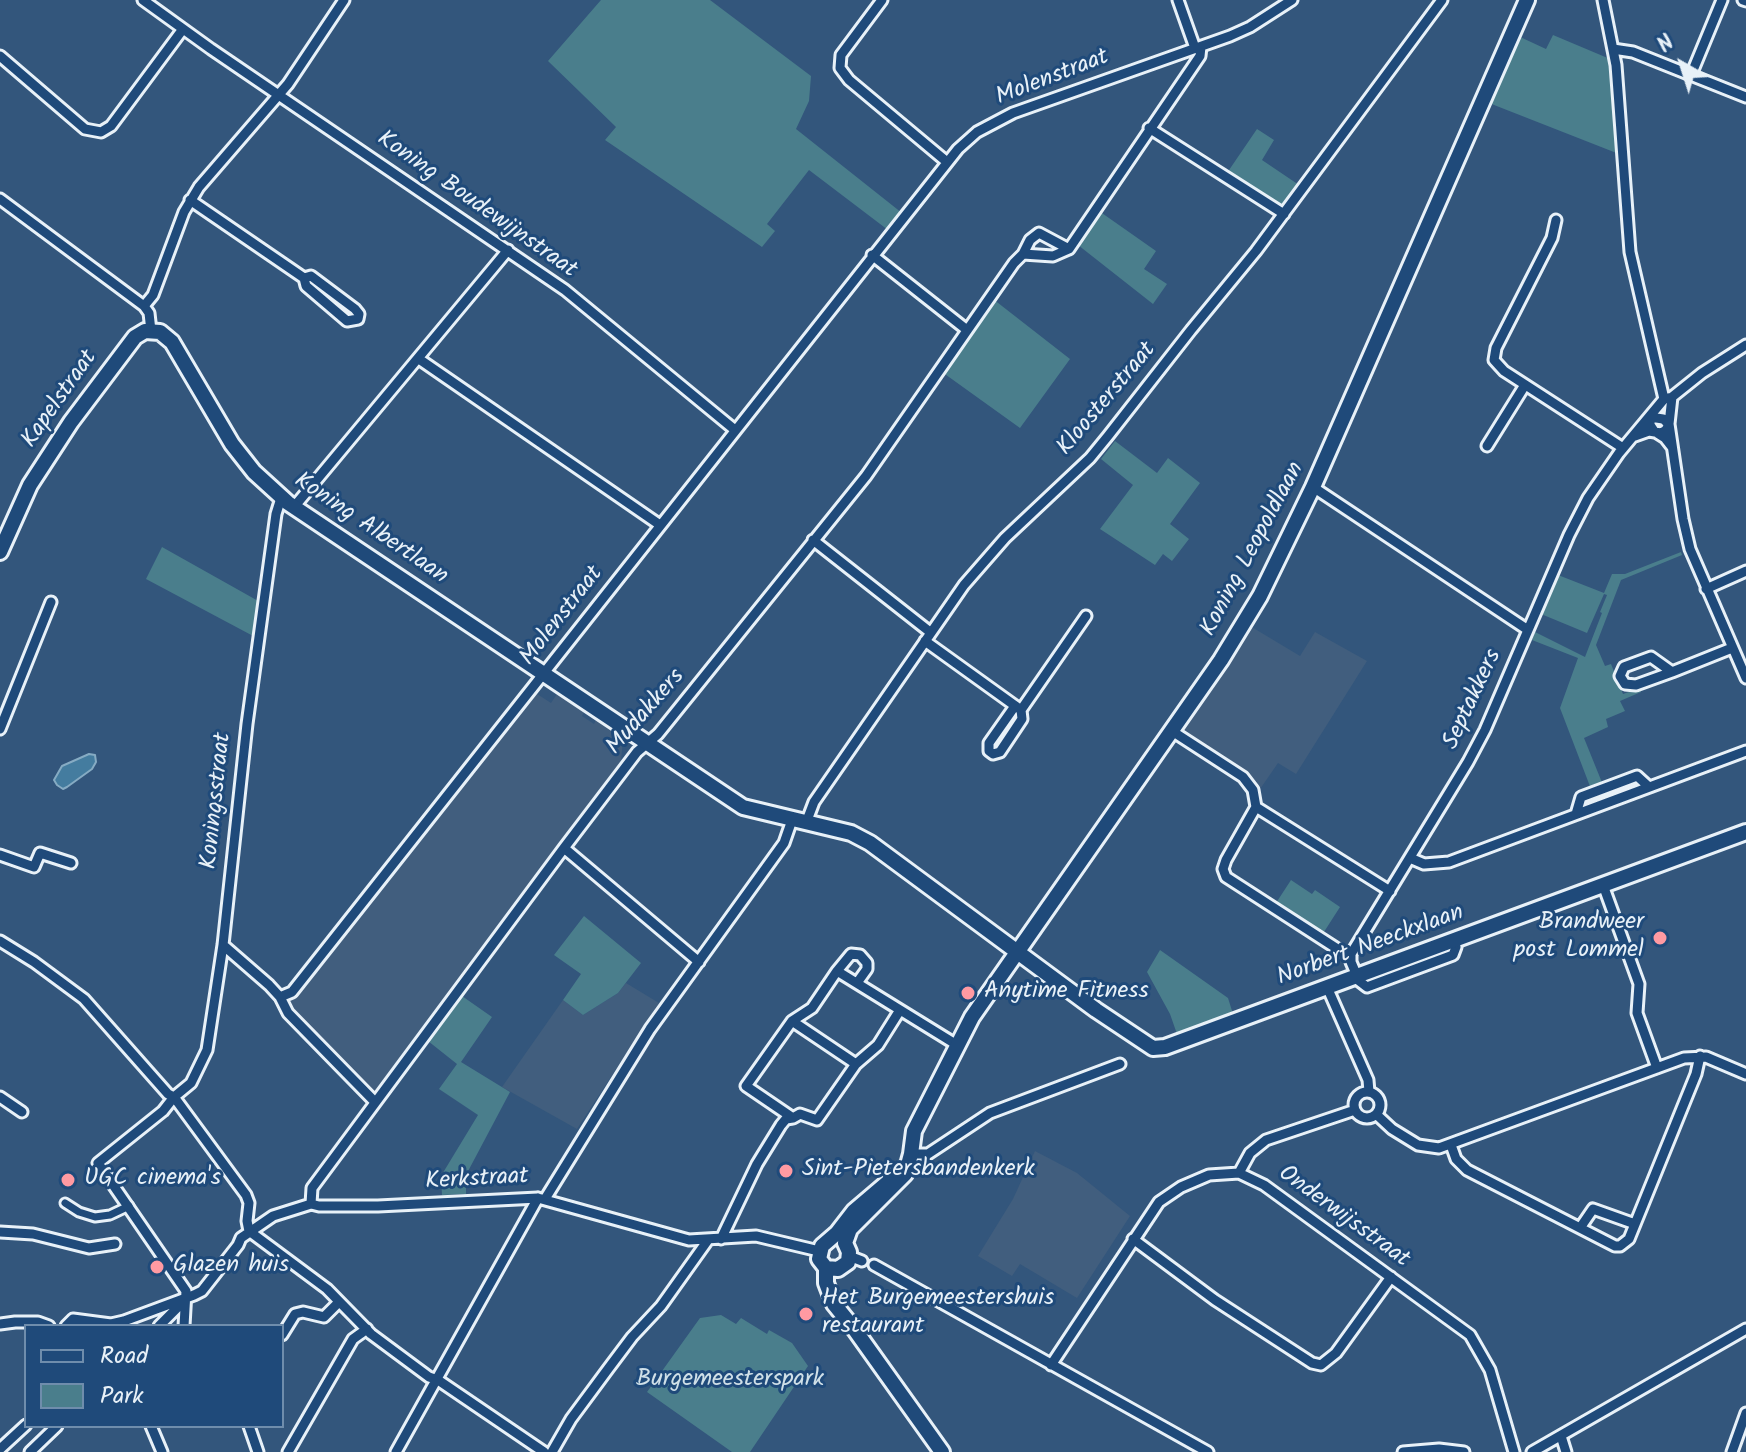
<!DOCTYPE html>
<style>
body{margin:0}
#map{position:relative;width:1746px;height:1452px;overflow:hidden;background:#33567c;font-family:Kalam,sans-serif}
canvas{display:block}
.legend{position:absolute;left:24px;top:1324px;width:260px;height:104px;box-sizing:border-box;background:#1f4a7a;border:2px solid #6f8dac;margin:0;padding:10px 14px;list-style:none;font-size:24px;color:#e8f1f8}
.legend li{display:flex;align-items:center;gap:16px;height:40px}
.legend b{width:40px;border:2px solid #6f8dac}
.north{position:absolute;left:1642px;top:24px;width:80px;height:80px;-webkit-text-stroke:6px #1f4a7a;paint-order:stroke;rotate:321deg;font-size:22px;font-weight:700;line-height:32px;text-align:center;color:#e8f1f8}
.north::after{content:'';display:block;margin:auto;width:28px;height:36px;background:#e8f1f8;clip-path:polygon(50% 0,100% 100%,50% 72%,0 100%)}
</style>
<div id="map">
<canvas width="1746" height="1452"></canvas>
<ul class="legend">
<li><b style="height:10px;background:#1f4a7a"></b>Road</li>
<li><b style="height:22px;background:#4a7e8c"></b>Park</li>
</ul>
<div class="north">N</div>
</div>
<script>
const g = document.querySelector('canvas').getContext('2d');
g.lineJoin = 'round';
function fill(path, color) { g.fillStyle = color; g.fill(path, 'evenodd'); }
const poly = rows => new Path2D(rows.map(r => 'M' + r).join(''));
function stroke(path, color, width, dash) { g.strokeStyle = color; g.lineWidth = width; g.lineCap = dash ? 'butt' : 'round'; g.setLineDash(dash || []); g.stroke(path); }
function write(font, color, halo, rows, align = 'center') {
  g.font = font + ' Kalam,sans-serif'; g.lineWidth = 6; g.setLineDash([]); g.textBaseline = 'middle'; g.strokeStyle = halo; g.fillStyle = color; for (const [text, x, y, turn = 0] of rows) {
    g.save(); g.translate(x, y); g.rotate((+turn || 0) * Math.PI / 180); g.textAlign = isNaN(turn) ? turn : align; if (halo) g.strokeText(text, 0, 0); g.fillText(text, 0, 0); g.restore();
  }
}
fill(poly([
 [1250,626,1300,656,1315,632,1367,661,1296,774,1278,763,1258,792,1250,777,1187,736,1183,727],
 [534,692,551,703,557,694,584,712,582,716,594,724,596,720,623,740,621,761,374,1092,290,1005,288,1000],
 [626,983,659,1003,577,1129,502,1087,563,1000,583,1015,618,993],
 [1035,1151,1077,1173,1130,1216,1077,1298,1020,1264,1012,1276,978,1256,1013,1199]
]), '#415e7e');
fill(poly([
 [601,0,710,0,811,76,809,101,796,129,902,213,888,230,809,170,767,224,775,231,762,247,605,140,616,127,548,61],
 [1553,35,1610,59,1619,154,1489,103,1518,36,1546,49],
 [1257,129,1274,140,1262,160,1299,185,1287,202,1282,205,1275,204,1227,173],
 [1099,211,1156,251,1144,269,1167,284,1153,304,1078,245],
 [993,299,1070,359,1020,428,942,372],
 [1115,441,1157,473,1168,458,1200,483,1170,524,1189,539,1172,561,1163,554,1155,565,1100,529,1133,485,1101,459],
 [162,547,260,602,255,637,146,579],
 [1681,552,1682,555,1621,580,1596,645,1605,666,1611,664,1623,694,1640,688,1641,692,1620,701,1625,711,1606,719,1608,727,1584,738,1603,785,1591,789,1560,708,1578,658,1532,640,1535,632,1585,657,1602,613,1600,612,1607,595,1604,594,1587,633,1541,614,1558,575,1604,593,1612,574,1625,574],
 [1291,880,1312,894,1315,890,1340,907,1322,935,1276,903],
 [584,916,641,963,618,993,583,1015,563,1000,581,974,554,955],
 [1160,950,1228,998,1233,1014,1177,1034,1170,1014,1147,972],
 [462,996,492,1017,461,1062,510,1092,466,1175,466,1194,442,1195,441,1176,478,1115,439,1089,457,1064,428,1041],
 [721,1315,736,1324,741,1318,767,1334,769,1330,792,1343,808,1366,750,1452,732,1452,647,1392,700,1318]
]), '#4a7e8c');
const water = poly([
 [89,754,95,755,96,762,92,769,67,787,63,789,57,785,54,780,62,766,89,754]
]);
fill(water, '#447c9f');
stroke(water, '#86abc3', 2);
const pedestrian = poly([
 [65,1203,79,1212,95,1217,110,1215,129,1206]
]);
const minor = poly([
 [143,0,211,49,565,290,735,430],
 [882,0,841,55,840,68,849,80,947,162],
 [1178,0,1195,48],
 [1603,0,1616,65,1630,252,1664,399],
 [1743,0,1746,1],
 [1613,49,1633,52,1746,97],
 [0,56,85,129,101,132,111,126,183,29],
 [1691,75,1722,0],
 [1149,128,1284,214],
 [0,199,144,306,149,313,151,331],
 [190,200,304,278,311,276,355,309,359,314,358,319,347,321,306,286,304,278],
 [1556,220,1552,238,1496,348,1494,360,1504,371,1623,448],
 [1023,254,1030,240,1039,233,1069,249],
 [872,255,967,330],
 [144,306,153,295,184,212,199,187,288,84,344,0],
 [419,359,660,525],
 [1635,436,1649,431,1661,433,1666,430,1669,424,1672,397],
 [1487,446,1525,385],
 [1672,447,1665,438,1654,431,1650,425,1650,417,1663,419,1669,424,1683,519,1690,549,1746,678],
 [1313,487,1528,630],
 [294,507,508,250],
 [813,540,930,632],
 [1706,589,1746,571],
 [925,641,1021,710,1086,616],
 [1672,672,1651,657,1624,667,1620,676,1625,684,1636,685,1672,672,1732,648],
 [1015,706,989,743,989,751,993,754,1000,752,1022,719,1021,710],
 [0,729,51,602],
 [1172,731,1243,777,1253,790,1256,807,1226,860,1223,869,1226,877,1350,957],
 [1256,807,1390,891],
 [1576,814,1581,797,1637,776,1649,787],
 [806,823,814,802,964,585,1005,538,1090,458,1108,436,1191,330,1256,251,1442,0],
 [564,848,699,962],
 [0,855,34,867,40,853,71,863],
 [1410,858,1424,864,1449,862,1746,751],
 [1603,885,1639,984,1637,1013,1657,1068],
 [0,941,34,962,84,999,168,1094,174,1097,246,1195,249,1203,247,1221,249,1231],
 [223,945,269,985,280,997,288,1013,375,1102],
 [837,971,812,1008,792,1021,746,1086,793,1118,800,1114,817,1120,856,1064,878,1045,900,1010],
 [1357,976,1351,962,1351,954,1468,762,1485,730,1569,535,1588,498,1619,453,1664,399,1672,397,1702,373,1746,345],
 [1354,977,1367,987,1453,955,1456,947,1454,940],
 [857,983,867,969,867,963,860,955,851,954,837,971,957,1045],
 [1327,987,1368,1080,1369,1092],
 [280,997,292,992,958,149,977,132,1013,113,1230,36,1250,27,1292,0],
 [792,1021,856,1064],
 '1354 1105a13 13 0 1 1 26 0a13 13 0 1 1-26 0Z',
 [0,1097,22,1112],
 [1377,1115,1392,1129,1418,1145,1439,1148,1684,1058,1706,1057,1746,1074],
 [1451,1145,1456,1159,1467,1170,1615,1246,1620,1246,1629,1239,1696,1074,1700,1056],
 [911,1154,928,1154,990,1113,1120,1064],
 [1239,1173,1250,1153,1266,1140,1355,1110],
 [545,1199,650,1029,784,843,792,820],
 [311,1204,312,1188,564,848,637,752,658,734,866,476,1014,263,1023,254,1053,256,1069,249,1200,56,1201,47],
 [1580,1228,1593,1209,1635,1224],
 [249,1231,327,1289,371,1334,429,1377,438,1380,544,1452],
 [0,1232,33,1234,89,1248,115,1244],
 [721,1239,757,1164,781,1125,786,1119,793,1118],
 [1133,1239,1215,1300,1312,1363,1321,1365,1336,1353,1391,1277],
 [849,1256,862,1261],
 [874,1265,1208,1452],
 [0,1324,15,1322,38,1322,49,1326],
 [66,1326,73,1319,111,1324,124,1321,194,1295,202,1291,238,1245,241,1238,273,1216,311,1204,319,1206,378,1206,538,1198,689,1240,756,1236,819,1251],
 [159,1326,185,1300],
 [184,1326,186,1291,98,1163,163,1111,174,1097,191,1083,207,1050,223,945,247,724,276,514,281,498],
 [282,1335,295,1314,303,1312,324,1317,339,1302],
 [1051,1365,1159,1202,1181,1187,1209,1175,1239,1173,1264,1185,1470,1335,1490,1370,1514,1452],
 [151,1426,162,1452],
 [249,1426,258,1452],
 [1561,1436,1566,1452],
 [0,1449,26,1425],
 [30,1452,57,1426],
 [288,1452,353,1339,367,1329],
 [396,1452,538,1198],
 [552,1452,571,1419,608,1369,632,1337,661,1306,708,1240],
 [1403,1452,1439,1449,1464,1452],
 [1532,1452,1746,1329],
 [1732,1452,1746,1413]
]);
const secondary = poly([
 [0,552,30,485,71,422,135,337,145,331,160,332,172,342,232,444,254,472,288,503,743,807,851,833,870,843,1096,1010,1153,1048,1165,1047,1746,832],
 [908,1165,854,1211,837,1233,822,1246,819,1259,826,1268,838,1269,848,1262,849,1252,845,1243,850,1229,905,1174,908,1165,911,1154,914,1131,972,1017,1221,660,1260,596,1313,487,1527,0],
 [826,1268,826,1283,834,1304,855,1330,942,1452]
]);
stroke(pedestrian, '#e8f1f8', 13);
stroke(minor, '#e8f1f8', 15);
stroke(secondary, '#e8f1f8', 20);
stroke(pedestrian, '#1f4a7a', 7);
stroke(minor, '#1f4a7a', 9);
stroke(secondary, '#1f4a7a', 14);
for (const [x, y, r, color] of [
 [1660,938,8,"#ff9aa2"],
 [968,993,8,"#ff9aa2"],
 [786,1171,8,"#ff9aa2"],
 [68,1180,8,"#ff9aa2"],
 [157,1267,8,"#ff9aa2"],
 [806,1314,8,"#ff9aa2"]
]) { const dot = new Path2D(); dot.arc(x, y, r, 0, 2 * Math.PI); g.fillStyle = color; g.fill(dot); stroke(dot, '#1f4a7a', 3); }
write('24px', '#e8f1f8', '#1f4a7a', [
 ["Molenstraat",1053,79,-21],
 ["Koning Boudewijnstraat",476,206,35],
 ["Kapelstraat",61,400,-55],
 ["Kloosterstraat",1108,400,-50],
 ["Koning Albertlaan",370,530,34],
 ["Koning Leopoldlaan",1254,550,-62],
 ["Molenstraat",563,617,-52],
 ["Septakkers",1474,700,-65],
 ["Mudakkers",647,713,-49],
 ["Koningsstraat",218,801,-84],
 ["Norbert Neeckxlaan",1371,947,-20],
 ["Kerkstraat",477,1181,-3],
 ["Onderwijsstraat",1343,1218,36]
]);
write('24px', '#e8f1f8', '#1f4a7a', [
 ["Brandweer",1644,924,"right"],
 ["post Lommel",1644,952,"right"],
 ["Anytime Fitness",984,993],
 ["Sint-Pietersbandenkerk",802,1171],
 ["UGC cinema's",84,1180],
 ["Glazen huis",173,1267],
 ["Het Burgemeestershuis",822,1300],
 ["restaurant",822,1328]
], 'left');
write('24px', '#d0e0e8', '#1f4a7a', [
 ["Burgemeesterspark",730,1381]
]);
</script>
